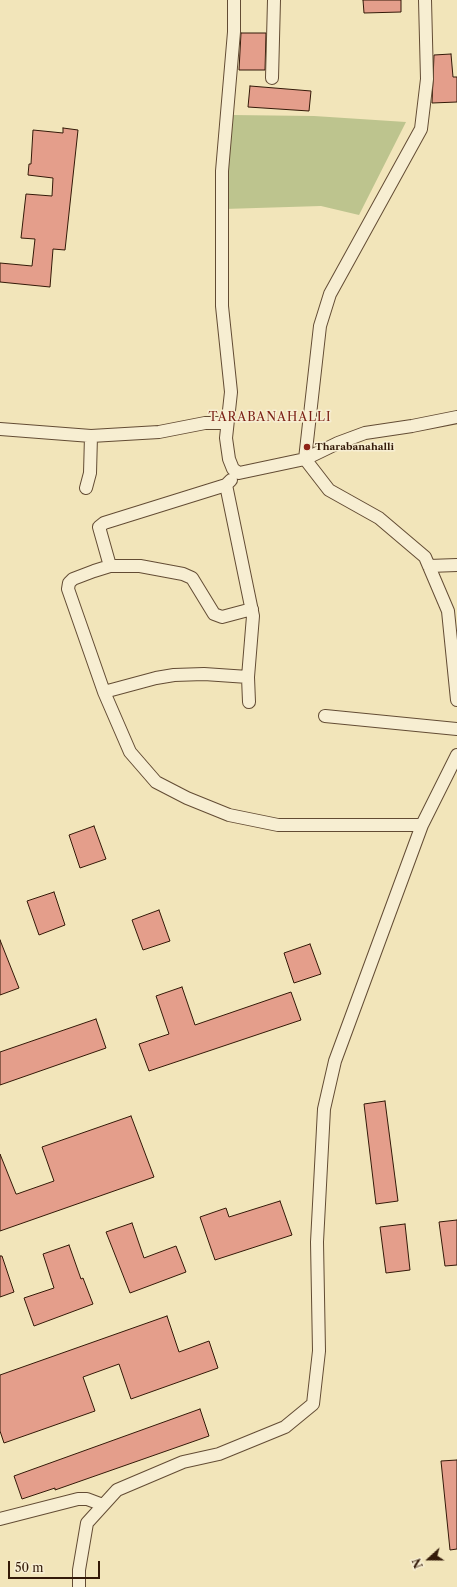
<!DOCTYPE html>
<style>
body{margin:0}
#map{position:relative;width:457px;height:1587px;overflow:hidden;background:#f2e5ba;font-family:"Libre Caslon Text",serif}
canvas{display:block}
.north{position:absolute;left:409px;top:1539px;width:40px;height:40px;-webkit-text-stroke:3px #f7eed2;paint-order:stroke;rotate:249deg;font-size:11px;font-weight:700;line-height:16px;text-align:center;color:#331908}
.north::after{content:'';display:block;margin:auto;width:14px;height:18px;background:#331908;clip-path:polygon(50% 0,100% 100%,50% 72%,0 100%)}
.scale{position:absolute;left:8px;top:1561px;width:92px;height:18px;box-sizing:border-box;border:2px solid #331908;border-top:0;padding-left:5px;font-size:12px;line-height:14px;white-space:nowrap;color:#331908;-webkit-text-stroke:3px #f7eed2;paint-order:stroke}
</style>
<div id="map">
<canvas width="457" height="1587"></canvas>
<div class="north">N</div>
<div class="scale">50 m</div>
</div>
<script>
const g = document.querySelector('canvas').getContext('2d');
g.lineJoin = 'round';
function fill(path, color) { g.fillStyle = color; g.fill(path, 'evenodd'); }
const poly = rows => new Path2D(rows.map(r => 'M' + r).join(''));
function stroke(path, color, width, dash) { g.strokeStyle = color; g.lineWidth = width; g.lineCap = dash ? 'butt' : 'round'; g.setLineDash(dash || []); g.stroke(path); }
function write(font, color, halo, rows, align = 'center') {
  g.font = font + ' "Libre Caslon Text",serif'; g.lineWidth = 3; g.setLineDash([]); g.textBaseline = 'middle'; g.strokeStyle = halo; g.fillStyle = color; for (const [text, x, y, turn = 0] of rows) {
    g.save(); g.translate(x, y); g.rotate((+turn || 0) * Math.PI / 180); g.textAlign = isNaN(turn) ? turn : align; if (halo) g.strokeText(text, 0, 0); g.fillText(text, 0, 0); g.restore();
  }
}
fill(poly([
 [232,115,314,116,406,122,359,215,321,206,224,209]
]), '#bdc48e');
const building = poly([
 [363,0,401,0,401,12,364,13,363,0],
 [241,33,266,33,265,70,239,70,241,33],
 [451,54,453,77,457,77,457,102,432,103,434,55,451,54],
 [250,86,311,91,309,111,248,107,250,86],
 [63,128,78,130,65,250,53,249,50,287,0,282,0,263,32,266,35,239,21,238,26,194,52,196,53,178,28,175,29,164,31,164,33,130,63,133,63,128],
 [94,826,106,859,80,868,69,835,94,826],
 [54,892,65,925,39,935,27,901,54,892],
 [159,910,170,941,143,950,132,920,159,910],
 [0,940,19,988,0,995,0,940],
 [310,944,321,974,294,983,284,953,310,944],
 [182,987,195,1025,291,992,301,1020,149,1071,139,1044,169,1034,156,996,182,987],
 [96,1019,106,1048,0,1085,0,1052,96,1019],
 [385,1101,398,1201,376,1204,364,1104,385,1101],
 [131,1116,154,1177,0,1231,0,1154,16,1194,17,1194,54,1181,42,1147,131,1116],
 [280,1201,292,1235,215,1260,200,1217,226,1208,229,1217,280,1201],
 [457,1220,457,1265,445,1266,439,1222,457,1220],
 [132,1223,144,1258,176,1246,186,1272,130,1293,106,1232,132,1223],
 [405,1224,410,1270,386,1273,380,1227,405,1224],
 [69,1245,81,1279,83,1278,93,1304,34,1326,24,1298,54,1288,43,1254,69,1245],
 [0,1256,2,1256,14,1292,0,1297,0,1256],
 [167,1316,179,1352,209,1341,218,1368,131,1399,119,1364,83,1377,95,1411,4,1443,0,1431,0,1375,167,1316],
 [200,1409,209,1436,55,1490,55,1488,22,1499,14,1476,200,1409],
 [457,1460,457,1549,450,1550,441,1461,457,1460]
]);
fill(building, '#e49e8b');
stroke(building, '#331908', 1);
const minor = poly([
 [234,0,234,32,222,171,222,306,231,392,226,438,229,459,233,469,239,473,305,459,338,443,365,433,412,426,457,417],
 [425,0,427,79,421,129,330,294,320,326,305,459,329,490,379,518,425,557,448,611,457,700],
 [272,78,274,0],
 [0,429,91,436,159,432,205,423,227,423],
 [226,485,253,616,248,677,249,702],
 [86,488,90,473,91,436],
 [110,566,99,527,104,523,226,485,231,480],
 [429,566,457,565],
 [252,609,222,617,214,614,192,578,183,574,140,566,110,566,94,571,73,579,69,583,68,589,104,692,130,752,156,782,187,798,229,815,278,825,422,825],
 [104,692,156,678,174,675,204,674,248,677],
 [325,716,457,729],
 [0,1519,78,1499,87,1499,103,1505],
 [79,1587,79,1570,87,1523,117,1490,183,1462,219,1454,285,1427,313,1404,319,1351,317,1242,324,1109,335,1061,422,825,457,755]
]);
stroke(minor, '#634c34', 14);
stroke(minor, '#f7eed2', 12);
for (const [x, y, r, color] of [
 [307,447,4,"#8f2418"]
]) { const dot = new Path2D(); dot.arc(x, y, r, 0, 2 * Math.PI); g.fillStyle = color; g.fill(dot); stroke(dot, '#f7eed2', 1.5); }
write('bold 10px', '#331908', '#f7eed2', [
 ["Tharabanahalli",315,447]
], 'left');
g.letterSpacing = '1px';
write('12px', '#7a1f14', '#f7eed2', [
 ["TARABANAHALLI",270,418]
]);
g.letterSpacing = '0px';
</script>
